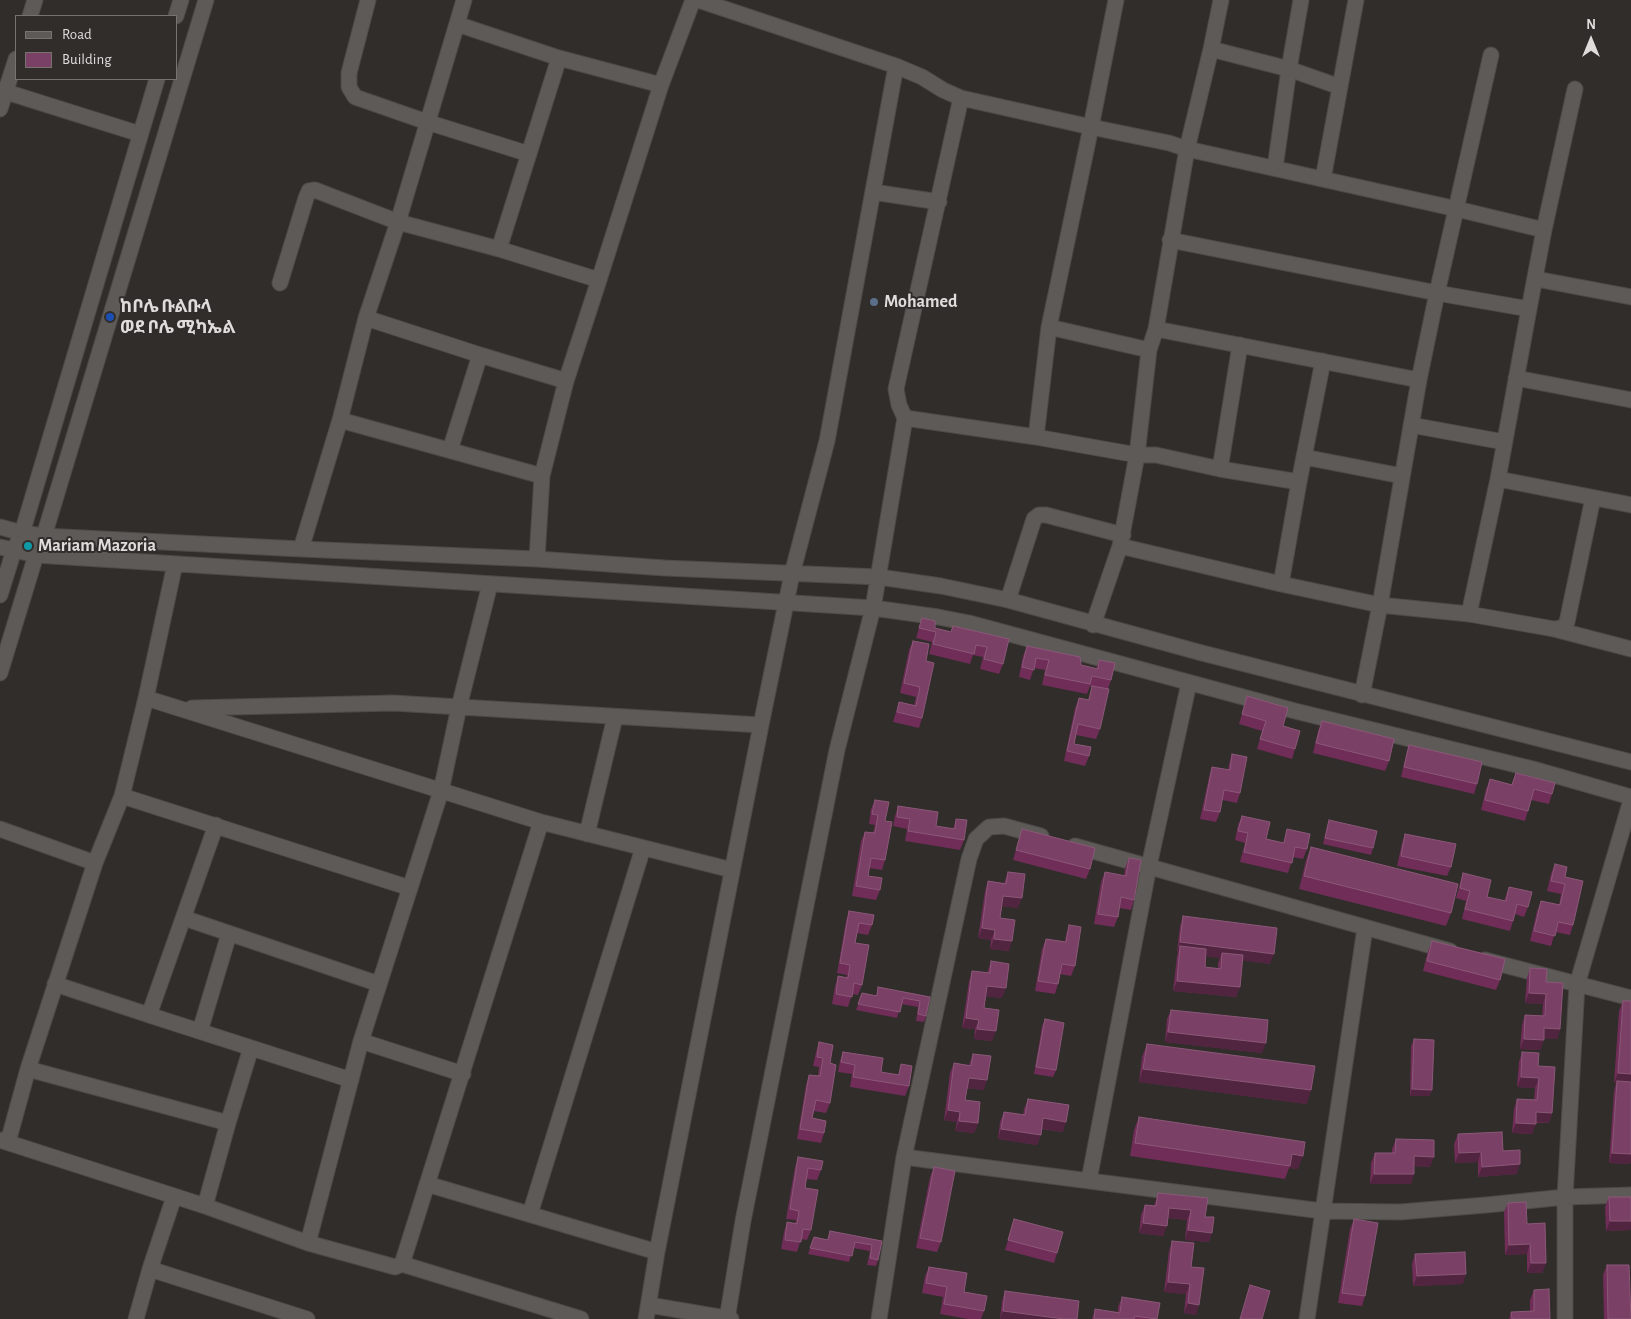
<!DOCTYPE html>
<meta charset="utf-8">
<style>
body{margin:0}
#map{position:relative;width:1631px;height:1319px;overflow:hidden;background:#302d2a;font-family:"Alegreya Sans",sans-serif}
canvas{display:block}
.legend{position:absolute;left:15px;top:15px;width:162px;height:65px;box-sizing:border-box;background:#302d2a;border:1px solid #767371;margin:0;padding:6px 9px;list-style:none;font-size:15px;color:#dfdcdb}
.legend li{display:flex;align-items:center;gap:10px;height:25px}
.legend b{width:25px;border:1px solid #767371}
.north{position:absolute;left:1566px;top:15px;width:50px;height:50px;-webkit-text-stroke:4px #302d2a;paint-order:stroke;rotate:0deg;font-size:14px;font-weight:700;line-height:20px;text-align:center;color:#dfdcdb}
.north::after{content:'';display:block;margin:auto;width:18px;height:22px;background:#dfdcdb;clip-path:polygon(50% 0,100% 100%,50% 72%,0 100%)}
</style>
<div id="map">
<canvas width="1631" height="1319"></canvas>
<ul class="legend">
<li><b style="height:6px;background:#5e5a57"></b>Road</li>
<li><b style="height:14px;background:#7b4066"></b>Building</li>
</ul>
<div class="north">N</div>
</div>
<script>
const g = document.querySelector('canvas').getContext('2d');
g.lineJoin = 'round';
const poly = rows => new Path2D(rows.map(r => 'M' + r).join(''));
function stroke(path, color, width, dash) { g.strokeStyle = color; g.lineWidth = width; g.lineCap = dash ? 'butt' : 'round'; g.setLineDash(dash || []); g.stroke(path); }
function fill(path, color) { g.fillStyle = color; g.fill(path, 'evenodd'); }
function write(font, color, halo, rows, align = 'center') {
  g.font = font + ' "Alegreya Sans","Noto Sans Ethiopic",sans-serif'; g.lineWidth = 4; g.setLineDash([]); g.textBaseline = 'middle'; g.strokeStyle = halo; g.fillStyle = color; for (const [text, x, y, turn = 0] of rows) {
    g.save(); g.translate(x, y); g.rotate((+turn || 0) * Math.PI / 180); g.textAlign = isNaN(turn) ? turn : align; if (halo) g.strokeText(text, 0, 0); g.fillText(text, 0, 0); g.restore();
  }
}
const minor = poly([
 [368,0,349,73,349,87,355,97,427,122,529,154],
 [698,0,896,66,922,77,943,90,961,98,1091,127,1049,327,1036,437],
 [1116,0,1091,127,1169,143,1187,149,1156,329,1149,350],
 [30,16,35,0],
 [457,24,559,58],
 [1211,49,1221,0],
 [1340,87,1289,69,1211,49,1187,149,1457,209,1544,230,1529,309,1437,293,1419,380,1380,605,1469,614,1554,629,1563,628,1567,622,1593,498],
 [0,90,140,134],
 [0,109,16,59],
 [1275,168,1289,69,1301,0],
 [1323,179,1356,0],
 [873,192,939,202],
 [1544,230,1575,89],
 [1170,240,1437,293,1491,55],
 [499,249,559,58,661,85],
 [1536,279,1631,297],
 [280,283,306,198,309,191,315,190,398,222,464,0],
 [366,318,480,355],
 [1049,327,1149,350,1137,455,1156,455,1220,469,1299,482,1281,584],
 [1156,329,1419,380],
 [1516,378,1631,400],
 [905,418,1036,437,1137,455,1120,546,1281,584,1380,605,1362,695],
 [340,420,542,476],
 [1411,425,1504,442],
 [450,450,480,355,566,381],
 [1304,457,1402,476],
 [1220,469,1240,345],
 [1498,479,1631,505],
 [1299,482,1323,361],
 [22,533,44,536,301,549,537,559,665,568,879,577,941,586,1008,600,1202,653,1631,762],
 [301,549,340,420,366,318,398,222,499,249,599,280,661,85,693,0],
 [14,550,36,555,873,608,938,617,969,623,1295,711,1533,769,1631,797],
 [537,559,542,476,566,381,599,280],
 [1008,600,1034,519,1039,515,1046,515,1123,535],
 [1469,614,1498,479,1529,309],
 [1093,625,1120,546],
 [1554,629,1631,649],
 [146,698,175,564],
 [192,708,393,703,761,725],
 [122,796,410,888,361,1041,308,1243],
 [541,822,732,870],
 [0,829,95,863,122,796,146,698,541,822,402,1264,395,1267,308,1243,205,1206,0,1140],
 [587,834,615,717],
 [1075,846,1450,951],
 [410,888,441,791,459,707,490,584],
 [184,918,379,984],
 [1485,960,1631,998],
 [55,984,149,1015,216,825],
 [149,1015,351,1080],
 [200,1031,229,934],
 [361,1041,463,1074],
 [28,1069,228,1123],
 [8,1142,28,1069,95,863],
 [904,1157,1322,1211,1400,1212,1486,1205,1565,1197,1631,1195],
 [1089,1180,1149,866,1189,683],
 [427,1184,657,1252],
 [205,1206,228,1123,251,1048],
 [530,1214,643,848],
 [402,1264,581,1319],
 [150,1269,307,1319],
 [649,1305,731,1319],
 [136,1319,150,1269,174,1197],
 [646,1319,657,1252,761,725,792,574,827,441,896,66],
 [727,1319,743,1221,837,750,873,608,905,418,899,405,896,389,961,98],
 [879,1319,904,1157,969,859,976,839,989,827,1004,826,1041,836],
 [1307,1319,1365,928],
 [1565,1319,1565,1197,1577,985,1631,800]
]);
const tertiary = poly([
 [0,527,22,533],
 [0,547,14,550]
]);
const secondary = poly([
 [176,16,181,0],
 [0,595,14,550,22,533,157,79],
 [0,673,36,555,44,536,206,0]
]);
stroke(minor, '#4c4947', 17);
stroke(tertiary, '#4c4947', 17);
stroke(secondary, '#4c4947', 17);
stroke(minor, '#5e5a57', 15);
stroke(tertiary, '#5e5a57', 15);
stroke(secondary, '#5e5a57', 15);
fill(poly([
 [922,618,935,628,951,632,953,626,1009,639,1003,664,999,674,980,669,983,657,973,655,970,664,929,654,932,642,916,638],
 [913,641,926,661,922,718,919,728,893,722,899,702,914,705,916,697,900,693,909,650],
 [1027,646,1081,665,1096,669,1099,660,1111,680,1108,689,1100,729,1096,739,1076,735,1074,744,1089,756,1085,766,1064,761,1075,708,1079,698,1088,700,1092,687,1090,686,1087,694,1042,685,1045,670,1034,668,1030,680,1019,677,1023,656],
 [1247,696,1283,726,1295,749,1292,759,1257,749,1262,731,1239,724],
 [1322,721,1389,761,1385,771,1313,753,1318,731],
 [1409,745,1477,784,1474,794,1401,777,1406,755],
 [1232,754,1240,793,1237,803,1222,800,1220,812,1216,822,1200,819,1209,777,1212,767,1228,770,1229,764],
 [1516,773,1552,794,1549,804,1531,800,1525,821,1481,810,1486,789,1490,779,1512,785],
 [875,800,885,821,885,860,882,870,869,868,868,876,880,890,876,900,852,896,861,841,865,832,873,833,875,825,869,824,871,809],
 [898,806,936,826,953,829,956,819,964,840,960,850,905,841,907,829,893,826,895,816],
 [1242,816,1266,839,1283,843,1287,829,1307,849,1303,859,1293,857,1288,873,1240,862,1245,843,1235,840,1238,825],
 [1329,820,1373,848,1371,855,1323,844,1327,827],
 [1022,829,1090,869,1086,879,1013,860],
 [1405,834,1451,867,1447,876,1397,866,1402,843],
 [1311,847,1451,913,1446,926,1299,889,1306,860],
 [1129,858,1134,900,1131,910,1119,908,1118,917,1114,927,1094,924,1101,882,1105,872,1124,876,1125,868],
 [1555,864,1565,877,1573,925,1570,935,1555,932,1551,946,1530,941,1537,911,1541,901,1559,905,1561,894,1547,891,1551,874],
 [1008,872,1018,908,1002,906,1000,918,1009,951,990,949,991,940,978,938,985,891,988,881,1004,883],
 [1463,873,1487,897,1504,901,1509,887,1528,907,1524,917,1515,914,1510,931,1462,919,1466,901,1456,898,1460,883],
 [849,911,872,925,868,935,857,933,855,943,862,985,858,995,852,994,848,1007,832,1004,835,986,838,976,846,978,847,975,837,973,846,921],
 [1183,916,1270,964,1242,960,1240,987,1236,997,1173,991,1177,956,1178,953,1177,952,1180,926],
 [1206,956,1220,958,1218,963,1218,968,1205,967],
 [1069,925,1075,966,1071,976,1060,974,1058,984,1055,994,1035,991,1042,949,1046,939,1065,942,1066,935],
 [1432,941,1500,980,1496,990,1423,971,1428,951],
 [991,961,1002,998,985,996,984,1008,992,1041,974,1039,975,1029,962,1028,969,981,972,971,987,973],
 [1530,968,1546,982,1560,1029,1557,1039,1544,1038,1540,1050,1520,1049,1522,1025,1525,1015,1542,1016,1543,1004,1525,1003,1527,978],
 [878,987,930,997,926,1016,924,1022,916,1021,918,1007,901,1004,897,1018,856,1010,862,993,876,996],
 [1623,1001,1631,1001,1631,1160,1630,1164,1609,1163,1614,1091,1616,1083,1614,1083,1619,1011],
 [1171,1010,1262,1053,1165,1042,1167,1019],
 [1045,1019,1056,1070,1053,1077,1034,1074,1042,1026],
 [1414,1039,1432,1090,1429,1096,1410,1096,1411,1046],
 [819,1042,830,1063,830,1103,826,1113,814,1111,812,1118,824,1133,821,1143,797,1139,806,1085,809,1075,818,1076,819,1067,813,1066,816,1052],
 [1147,1044,1307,1104,1139,1082,1142,1057],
 [843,1052,881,1072,898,1075,901,1064,909,1086,905,1096,850,1087,852,1074,838,1072,840,1061],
 [1522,1052,1538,1066,1552,1113,1549,1123,1536,1123,1532,1134,1512,1133,1514,1109,1517,1099,1534,1100,1535,1088,1517,1087,1519,1062],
 [973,1054,984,1090,967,1088,965,1100,978,1123,974,1133,955,1131,957,1122,944,1120,950,1073,954,1063,969,1065],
 [1028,1099,1063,1132,1041,1129,1041,1135,1037,1145,998,1139,1000,1122,1004,1112,1023,1115,1024,1109],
 [1139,1117,1298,1169,1289,1168,1285,1179,1130,1156,1134,1130],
 [1458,1134,1503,1151,1517,1174,1478,1177,1478,1162,1455,1163,1454,1144],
 [1396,1139,1430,1167,1414,1166,1414,1174,1411,1184,1370,1184,1371,1163,1375,1153,1392,1153,1392,1149],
 [798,1157,821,1170,817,1180,806,1179,805,1188,811,1230,807,1240,801,1239,797,1252,781,1249,784,1232,787,1222,795,1223,796,1220,786,1219,795,1167],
 [934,1167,941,1242,937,1252,916,1248,930,1177],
 [1158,1193,1205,1217,1209,1242,1185,1240,1187,1220,1168,1218,1163,1236,1139,1233,1141,1215,1145,1205,1154,1206],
 [1609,1197,1631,1197,1631,1230,1606,1231,1605,1207],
 [1508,1203,1527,1224,1546,1263,1542,1273,1527,1273,1527,1254,1505,1255,1504,1212],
 [1014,1219,1057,1253,1054,1263,1005,1250],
 [1354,1219,1365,1296,1362,1306,1338,1303,1350,1229],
 [830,1231,882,1241,878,1260,876,1266,867,1265,870,1251,853,1248,849,1262,808,1254,814,1237,827,1240],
 [1172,1241,1191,1267,1196,1315,1184,1313,1186,1294,1164,1292,1169,1251],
 [1415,1254,1463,1284,1413,1286,1412,1264],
 [1607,1265,1631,1319,1604,1319,1603,1275],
 [929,1267,964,1292,984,1311,981,1319,968,1319,940,1314,943,1297,922,1293,925,1276],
 [1534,1290,1550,1319,1509,1319,1511,1312,1530,1312,1530,1300],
 [1005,1291,1077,1319,1000,1319,1002,1301],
 [1122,1297,1157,1319,1092,1319,1095,1309,1118,1312,1118,1307]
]), '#6f2d58');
fill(poly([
 [1003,896,1022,898,1018,908,999,906],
 [982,928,995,930,991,940,978,938],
 [994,939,1012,941,1009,951,990,949],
 [1180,942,1274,954,1270,964,1222,958,1222,953,1220,958,1180,953,1180,946,1178,953,1177,952],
 [1177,981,1240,987,1236,997,1173,991],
 [987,986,1006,988,1002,998,983,996],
 [1529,993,1546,994,1543,1004,1525,1003],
 [966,1018,979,1020,975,1029,962,1028],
 [1544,1028,1560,1029,1557,1039,1541,1038],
 [977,1029,996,1031,992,1041,974,1039],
 [1168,1032,1266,1043,1262,1053,1165,1042],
 [1524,1039,1544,1040,1540,1050,1520,1049],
 [1143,1069,1311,1090,1307,1104,1139,1082],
 [1618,1073,1631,1074,1631,1084,1617,1081,1616,1083,1614,1083],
 [1521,1077,1539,1078,1535,1088,1517,1087],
 [969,1078,987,1080,984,1090,965,1088],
 [1412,1089,1432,1090,1429,1096,1410,1096],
 [948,1110,960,1112,957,1122,944,1120],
 [1536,1112,1552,1113,1549,1123,1533,1122],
 [1043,1118,1066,1122,1063,1132,1039,1128],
 [959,1121,978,1123,974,1133,955,1131],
 [1516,1123,1536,1124,1532,1134,1512,1133],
 [1001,1129,1041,1135,1037,1145,998,1139],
 [1481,1152,1478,1162,1455,1163,1459,1153],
 [1612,1153,1631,1154,1631,1160,1630,1164,1609,1163],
 [1292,1154,1303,1156,1298,1169,1289,1168],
 [1414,1156,1434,1157,1430,1167,1411,1166],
 [1520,1164,1517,1174,1478,1177,1482,1167],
 [1374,1174,1414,1174,1411,1184,1370,1184],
 [1169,1208,1191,1210,1187,1220,1165,1217],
 [1610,1221,1631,1221,1631,1230,1606,1231],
 [1143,1223,1167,1226,1163,1236,1139,1233],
 [1188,1230,1212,1233,1209,1242,1185,1240],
 [1530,1244,1527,1254,1505,1255,1509,1245],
 [1531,1263,1546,1263,1542,1273,1527,1273],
 [1466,1274,1463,1284,1413,1286,1417,1276],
 [1168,1282,1190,1284,1186,1294,1164,1292],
 [1188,1303,1199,1305,1196,1315,1184,1313],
 [1003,1311,1064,1319,1000,1319]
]), '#512540');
const building = poly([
 [922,618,935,621,935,628,951,632,953,626,1009,639,1003,664,984,659,987,647,976,645,974,654,933,644,936,632,919,628,922,618],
 [913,641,929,644,926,661,934,663,922,718,897,712,899,702,916,706,920,687,904,683,913,641],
 [1027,646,1080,657,1081,665,1098,669,1099,660,1115,663,1111,680,1092,676,1090,684,1045,675,1049,660,1036,658,1034,670,1022,667,1027,646],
 [1092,686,1109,689,1100,729,1078,724,1074,744,1091,747,1089,756,1067,751,1079,698,1089,700,1092,686],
 [1247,696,1288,708,1283,726,1300,731,1295,749,1260,739,1266,721,1242,714,1247,696],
 [1322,721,1394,739,1389,761,1316,743,1322,721],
 [1409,745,1482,762,1477,784,1404,767,1409,745],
 [1232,754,1247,757,1240,793,1224,790,1220,812,1204,810,1212,767,1230,770,1232,754],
 [1516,773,1555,783,1552,794,1534,789,1528,811,1485,800,1490,779,1512,785,1516,773],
 [875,800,889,802,885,821,892,822,885,860,871,858,868,876,882,878,880,890,856,886,865,832,875,833,878,815,872,814,875,800],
 [898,806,938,812,936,826,955,829,956,819,967,820,964,840,908,831,910,819,897,817,898,806],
 [1242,816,1270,822,1266,839,1284,843,1287,829,1310,834,1307,849,1295,847,1292,863,1244,852,1248,833,1238,831,1242,816],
 [1329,820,1377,831,1373,848,1325,838,1329,820],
 [1022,829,1095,848,1090,869,1016,850,1022,829],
 [1405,834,1456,844,1451,867,1401,856,1405,834],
 [1311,847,1458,884,1451,913,1304,876,1311,847],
 [1129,858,1141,860,1134,900,1121,897,1118,917,1098,914,1105,872,1126,876,1129,858],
 [1555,864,1567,867,1565,877,1583,881,1573,925,1558,922,1555,936,1534,931,1541,901,1560,905,1565,884,1551,881,1555,864],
 [1008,872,1025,874,1022,898,1003,896,1000,918,1015,920,1012,941,994,939,995,930,982,928,988,881,1006,884,1008,872],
 [1463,873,1491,880,1487,897,1506,901,1509,887,1532,892,1528,907,1517,904,1513,921,1465,909,1470,891,1460,888,1463,873],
 [849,911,874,915,872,925,859,923,855,943,869,945,862,985,854,983,852,997,836,994,838,976,848,978,850,965,840,963,849,911],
 [1183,916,1277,928,1274,954,1180,942,1183,916],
 [1069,925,1081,927,1075,966,1062,964,1058,984,1038,981,1046,939,1066,942,1069,925],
 [1432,941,1505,959,1500,980,1427,961,1432,941],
 [1180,946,1206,949,1205,967,1221,969,1222,953,1243,955,1240,987,1177,981,1180,946],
 [991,961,1009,964,1006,988,987,986,984,1008,999,1010,996,1031,977,1029,979,1020,966,1018,972,971,990,973,991,961],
 [1530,968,1547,969,1546,982,1563,983,1560,1029,1544,1028,1544,1040,1524,1039,1525,1015,1545,1016,1546,994,1529,993,1530,968],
 [878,987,930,997,926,1016,918,1014,920,1001,903,998,900,1012,858,1004,862,993,877,996,878,987],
 [1623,1001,1631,1001,1631,1074,1618,1073,1623,1001],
 [1171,1010,1268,1020,1266,1043,1168,1032,1171,1010],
 [1045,1019,1064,1023,1056,1070,1036,1067,1045,1019],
 [1414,1039,1434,1040,1432,1090,1412,1089,1414,1039],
 [819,1042,833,1045,830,1063,836,1065,830,1103,816,1100,812,1118,826,1121,824,1133,800,1129,809,1075,820,1076,823,1058,817,1057,819,1042],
 [1147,1044,1315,1066,1311,1090,1143,1069,1147,1044],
 [843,1052,883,1058,881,1072,899,1075,901,1064,912,1066,909,1086,853,1077,855,1065,841,1062,843,1052],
 [1522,1052,1539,1053,1538,1066,1555,1067,1552,1113,1536,1112,1536,1124,1516,1123,1517,1099,1537,1100,1539,1078,1521,1077,1522,1052],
 [973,1054,991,1056,987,1080,969,1078,965,1100,980,1102,978,1123,959,1121,960,1112,948,1110,954,1063,971,1066,973,1054],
 [1617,1081,1631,1082,1631,1154,1612,1153,1617,1081],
 [1028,1099,1069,1105,1066,1122,1043,1118,1041,1135,1001,1129,1004,1112,1025,1115,1028,1099],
 [1139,1117,1305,1142,1303,1156,1292,1154,1290,1166,1135,1143,1139,1117],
 [1502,1132,1503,1151,1520,1150,1520,1164,1482,1167,1481,1152,1459,1153,1458,1134,1502,1132],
 [1396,1139,1434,1140,1434,1157,1414,1156,1414,1174,1374,1174,1375,1153,1395,1153,1396,1139],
 [798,1157,823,1161,821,1170,808,1168,805,1188,818,1190,811,1230,803,1229,801,1242,785,1240,787,1222,797,1224,799,1211,790,1209,798,1157],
 [934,1167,955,1171,941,1242,920,1238,934,1167],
 [1158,1193,1208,1198,1205,1217,1214,1217,1212,1233,1188,1230,1191,1210,1169,1208,1167,1226,1143,1223,1145,1205,1156,1206,1158,1193],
 [1609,1197,1631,1197,1631,1221,1610,1221,1609,1197],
 [1526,1202,1527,1224,1545,1223,1546,1263,1531,1263,1530,1244,1509,1245,1508,1203,1526,1202],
 [1014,1219,1063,1232,1057,1253,1008,1240,1014,1219],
 [1354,1219,1378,1223,1365,1296,1342,1293,1354,1219],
 [830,1231,882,1241,878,1260,870,1258,872,1245,855,1242,852,1256,810,1248,814,1237,828,1240,830,1231],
 [1172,1241,1194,1243,1191,1267,1204,1268,1199,1305,1188,1303,1190,1284,1168,1282,1172,1241],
 [1465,1252,1466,1274,1417,1276,1415,1254,1465,1252],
 [1607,1265,1629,1265,1631,1319,1608,1319,1607,1265],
 [929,1267,967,1273,964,1292,987,1296,984,1311,944,1304,947,1287,926,1283,929,1267],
 [1250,1285,1270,1291,1262,1319,1240,1319,1250,1285],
 [1549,1289,1550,1319,1512,1319,1511,1312,1534,1311,1534,1290,1549,1289],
 [1005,1291,1079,1301,1077,1319,1064,1319,1003,1311,1005,1291],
 [1122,1297,1160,1303,1157,1319,1135,1316,1134,1319,1094,1319,1095,1309,1120,1313,1122,1297]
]);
fill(building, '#7b4066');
stroke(building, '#8b5878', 1);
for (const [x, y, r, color] of [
 [874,302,5,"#5c6f8a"],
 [110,317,5,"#1a4fb4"],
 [28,546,5,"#0f9aa8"]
]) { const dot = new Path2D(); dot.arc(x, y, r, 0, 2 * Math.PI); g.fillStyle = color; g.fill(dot); stroke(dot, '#302d2a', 2); }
write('bold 18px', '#dfdcdb', '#302d2a', [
 ["Mohamed",884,302],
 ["ከቦሌ ቡልቡላ",120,307],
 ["ወደ ቦሌ ሚካኤል",120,328],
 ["Mariam Mazoria",38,546]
], 'left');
</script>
